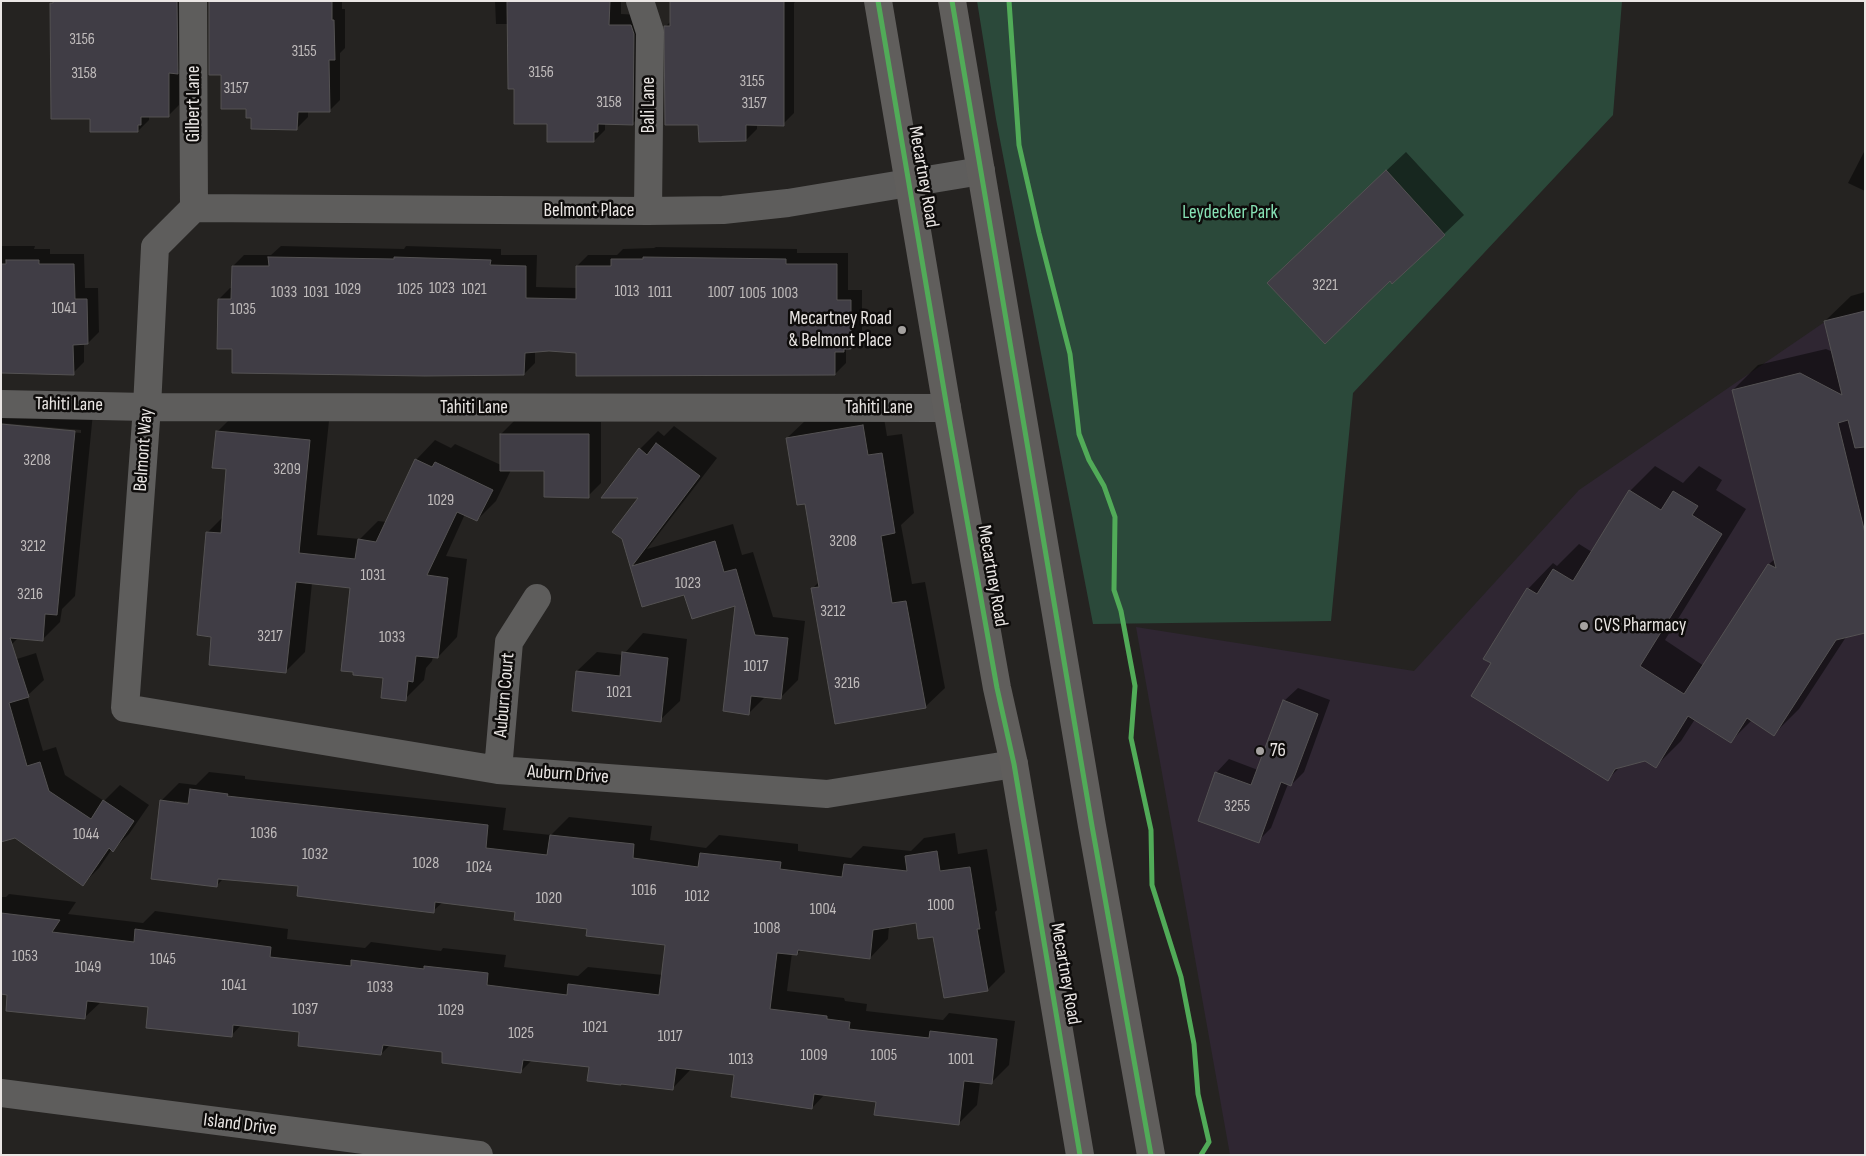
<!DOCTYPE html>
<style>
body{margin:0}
#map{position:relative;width:1866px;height:1156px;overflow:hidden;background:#252321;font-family:"Sofia Sans Condensed",sans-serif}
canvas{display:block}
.frame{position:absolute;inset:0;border:2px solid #eae6e4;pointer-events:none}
</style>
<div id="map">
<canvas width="1866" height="1156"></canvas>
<div class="frame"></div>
</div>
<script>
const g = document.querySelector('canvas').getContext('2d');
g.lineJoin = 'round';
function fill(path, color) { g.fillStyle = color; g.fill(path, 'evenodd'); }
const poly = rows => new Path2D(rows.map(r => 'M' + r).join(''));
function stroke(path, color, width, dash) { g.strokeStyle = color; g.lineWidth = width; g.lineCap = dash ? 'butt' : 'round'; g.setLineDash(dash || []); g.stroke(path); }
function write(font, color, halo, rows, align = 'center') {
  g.font = font + ' "Sofia Sans Condensed",sans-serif'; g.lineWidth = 5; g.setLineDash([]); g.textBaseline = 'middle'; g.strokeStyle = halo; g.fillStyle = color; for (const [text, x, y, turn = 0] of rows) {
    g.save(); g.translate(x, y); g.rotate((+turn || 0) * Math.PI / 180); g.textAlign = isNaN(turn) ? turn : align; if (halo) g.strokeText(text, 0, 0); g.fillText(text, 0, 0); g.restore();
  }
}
fill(poly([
 [1865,310,1865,1155,1230,1155,1136,627,1414,671,1579,490,1829,319]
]), '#2f2632');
fill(poly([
 [977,1,1622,1,1613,115,1353,393,1331,621,1093,624,996,119]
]), '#2b493a');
fill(poly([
 [50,1,188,1,188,61,179,70,179,105,168,116,149,116,149,120,138,131,91,117,52,118],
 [210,1,342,1,342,9,345,9,345,48,340,53,340,100,329,111,308,110,308,117,297,128,252,117,222,74],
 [495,1,621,1,621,14,642,15,644,112,633,123,605,123,605,130,594,141,548,122,515,88,509,24,496,24],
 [671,1,796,1,794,3,794,113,783,124,757,124,757,129,746,140,700,124,666,26,671,21],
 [1865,150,1865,191,1848,183],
 [1406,152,1464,215,1444,234,1392,282,1390,279,1288,264],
 [1,246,35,246,34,249,50,249,50,254,84,254,85,288,98,288,99,332,88,343,84,343,84,362,73,373,1,372],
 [281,246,404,249,406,246,501,249,501,255,537,255,536,287,577,288,577,266,588,255,617,255,623,249,654,248,656,247,797,249,797,253,848,253,848,290,862,290,862,337,851,348,846,349,846,363,835,374,549,350,535,351,535,363,524,374,234,348,219,299,230,288,233,288,233,266,244,255,271,255],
 [1865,292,1865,632,1846,637,1799,709,1774,734,1752,720,1730,742,1695,719,1681,741,1655,767,1645,760,1621,766,1608,779,1493,663,1528,589,1553,563,1557,566,1579,544,1592,552,1630,491,1655,466,1683,483,1699,466,1722,480,1716,490,1746,509,1665,640,1704,666,1769,564,1775,559,1733,390,1758,365,1826,349,1833,352,1825,321,1851,296],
 [1,405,93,413,75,596,62,609,60,622,42,640,18,638,12,644,1,643,1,425,81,433,81,430,1,423],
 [882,406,887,436,902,434,914,513,901,525,912,584,925,582,945,688,925,707,812,589,820,581,806,502,787,438,807,419],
 [236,413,329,421,317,535,360,539,378,521,387,522,416,460,435,440,451,448,455,444,501,465,501,434,514,421,601,422,601,483,588,496,545,470,511,470,496,501,477,520,465,514,446,556,467,559,457,637,438,657,433,656,432,661,426,668,424,680,405,699,384,677,352,587,312,583,305,652,286,671,213,636,207,533,224,516,228,468,217,432],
 [674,426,717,458,647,549,733,524,742,555,753,552,773,617,805,621,798,680,780,698,766,696,749,713,736,604,685,593,643,606,623,539,641,496,640,449,658,431,664,436],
 [643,633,687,639,680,701,660,720,577,671,597,652,623,655],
 [36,653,44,680,27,696,43,751,56,747,65,775,104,801,120,785,149,805,129,834,113,850,112,849,99,868,83,884,15,837,1,664],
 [1298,688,1330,700,1304,772,1291,785,1288,784,1271,828,1258,841,1216,773,1229,759,1258,770,1284,701],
 [209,772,245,776,245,779,506,808,503,830,551,835,569,817,652,826,650,840,706,848,719,835,798,844,798,851,851,858,863,846,911,851,924,838,955,833,958,854,987,849,997,910,995,912,1005,972,987,990,934,935,917,921,889,926,888,939,870,958,801,950,797,954,792,953,787,991,844,998,845,1001,867,1004,866,1011,943,1020,949,1013,1015,1021,1009,1065,991,1083,980,1082,977,1105,959,1123,877,1101,825,1094,812,1108,735,1074,691,1069,673,1088,590,1065,533,1059,521,1071,444,1051,391,1044,381,1054,301,1031,242,1024,231,1036,150,1005,102,1001,84,1018,1,993,1,897,6,897,9,894,76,902,68,914,143,923,155,911,288,929,287,939,365,948,371,942,441,951,443,948,506,955,504,967,578,976,588,967,663,975,666,944,517,911,443,902,433,911,300,885,224,878,217,885,161,801,179,783,196,785],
 [175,801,195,803,194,806,175,803]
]), '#0007');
const building = poly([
 [53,1,177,1,178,74,169,73,169,117,141,117,141,125,138,125,138,132,90,132,90,119,51,119,50,3,53,3,53,1],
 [209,1,332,1,332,20,334,20,335,60,329,60,330,112,298,112,297,130,251,129,251,118,246,118,246,109,221,109,221,75,209,75,209,1],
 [507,1,610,1,609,25,631,25,634,34,633,125,598,124,598,132,594,132,594,142,547,142,547,124,514,124,514,89,508,89,507,1],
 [670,1,784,1,784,126,746,125,746,141,699,142,698,125,665,125,664,26,670,26,670,1],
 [1386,170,1445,235,1392,284,1390,281,1325,344,1267,283,1386,170],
 [268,257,394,259,394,257,491,260,490,265,526,266,526,298,576,299,576,266,611,266,611,259,643,259,643,257,786,259,786,264,837,264,837,300,851,300,851,349,844,349,844,352,835,352,835,375,576,376,576,353,549,351,525,353,524,375,425,376,232,373,232,349,217,349,218,299,231,299,232,266,269,266,268,257],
 [6,260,39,260,39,264,74,264,75,299,87,299,88,344,73,345,74,375,1,373,1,264,6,264,6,260],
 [1865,311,1865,447,1855,448,1848,420,1838,423,1865,533,1865,633,1836,640,1774,736,1747,718,1731,743,1688,716,1656,768,1645,761,1615,769,1608,781,1471,696,1491,663,1483,659,1527,588,1537,594,1553,569,1573,581,1629,490,1661,510,1673,491,1698,506,1692,515,1722,534,1640,666,1684,694,1768,564,1776,568,1732,390,1800,373,1842,395,1824,321,1865,311],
 [1,424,75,431,57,615,45,614,43,641,10,638,29,697,9,703,27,766,40,762,49,791,91,819,103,800,134,821,113,852,109,848,83,886,15,838,1,842,1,424],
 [863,425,868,455,882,453,895,533,881,536,892,603,906,601,926,708,835,724,811,588,819,587,805,504,797,505,786,438,863,425],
 [216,431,310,440,299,553,355,559,358,539,376,542,415,459,432,467,435,462,493,490,477,521,457,512,427,575,448,578,438,658,416,656,413,682,408,681,406,701,381,698,383,678,353,675,353,672,341,671,350,588,296,582,286,673,209,665,211,637,197,635,206,532,221,533,226,469,212,468,216,431],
 [500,434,589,434,589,498,544,497,544,471,500,471,500,434],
 [656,443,700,476,632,566,715,541,724,572,736,569,755,635,788,638,781,699,751,696,749,715,723,711,735,606,692,619,684,595,642,607,622,539,612,532,638,498,601,498,639,448,647,455,656,443],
 [622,652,668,658,661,722,572,711,576,671,620,676,622,652],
 [1283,700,1318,714,1291,786,1281,782,1259,843,1198,821,1215,772,1251,785,1283,700],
 [190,789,228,794,227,796,488,825,486,848,547,855,550,835,634,844,633,858,698,867,700,853,781,862,780,869,842,877,844,864,907,871,905,856,937,851,940,871,970,867,980,929,977,929,988,991,944,998,933,937,918,939,916,923,873,930,870,959,798,950,797,955,777,953,770,1009,827,1016,827,1019,850,1022,849,1029,929,1038,930,1031,997,1039,992,1084,964,1081,959,1125,874,1115,876,1102,814,1094,812,1109,731,1097,734,1075,676,1068,673,1090,621,1084,621,1085,587,1081,589,1067,523,1060,521,1073,442,1063,442,1052,383,1045,381,1055,298,1046,299,1032,233,1025,232,1037,146,1028,148,1007,87,1001,85,1019,6,1011,7,995,1,994,1,913,60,920,52,932,134,942,135,929,271,947,270,957,351,966,351,960,424,969,424,966,488,973,487,985,567,995,568,984,659,995,665,945,586,936,587,929,514,920,515,912,435,902,434,913,297,896,298,886,218,879,217,887,151,879,160,800,188,804,190,789]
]);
fill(building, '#403d45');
stroke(building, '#545253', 1);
stroke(poly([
 [193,1,194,208],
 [640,1,650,32,648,211],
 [194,208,155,247,147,407,125,708,498,770,827,794,1014,764],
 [194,208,648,211,723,210,788,203,981,171],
 [1,404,147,407,947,408],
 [498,770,509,642,537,598],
 [1,1093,479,1155]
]), '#5e5d5c', 28);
stroke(poly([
 [878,1,947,408,997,688,1014,764,1080,1155],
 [952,1,1092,826,1151,1155]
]), '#605e5c', 28);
stroke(poly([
 [878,1,947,408,997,688,1014,764,1080,1155],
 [952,1,1092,826,1151,1155],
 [1009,1,1019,145,1039,233,1070,354,1079,434,1089,460,1104,486,1115,517,1114,590,1121,611,1135,686,1131,738,1151,830,1152,885,1181,977,1194,1044,1198,1094,1209,1142,1201,1155]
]), '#51ab58', 5);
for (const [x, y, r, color] of [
 [902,330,5,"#a5a2a0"],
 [1584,626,5,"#a5a2a0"],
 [1260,751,5,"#a5a2a0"]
]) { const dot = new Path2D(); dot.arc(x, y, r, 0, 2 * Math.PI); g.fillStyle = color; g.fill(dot); stroke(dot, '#0e0c0b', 2); }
write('16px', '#c0bcbc', null, [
 ["3156",82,40],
 ["3155",304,52],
 ["3156",541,73],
 ["3158",84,74],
 ["3155",752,82],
 ["3157",236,89],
 ["3158",609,103],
 ["3157",754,104],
 ["3221",1325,286],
 ["1023",442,289],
 ["1029",348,290],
 ["1025",410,290],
 ["1021",474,290],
 ["1013",627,292],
 ["1033",284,293],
 ["1031",316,293],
 ["1011",660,293],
 ["1007",721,293],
 ["1005",753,294],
 ["1003",785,294],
 ["1041",64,309],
 ["1035",243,310],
 ["3208",37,461],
 ["3209",287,470],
 ["1029",441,501],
 ["3208",843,542],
 ["3212",33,547],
 ["1031",373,576],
 ["1023",688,584],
 ["3216",30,595],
 ["3212",833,612],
 ["3217",270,637],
 ["1033",392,638],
 ["1017",756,667],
 ["3216",847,684],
 ["1021",619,693],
 ["3255",1237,807],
 ["1036",264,834],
 ["1044",86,835],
 ["1032",315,855],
 ["1028",426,864],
 ["1024",479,868],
 ["1016",644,891],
 ["1012",697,897],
 ["1020",549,899],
 ["1000",941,906],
 ["1004",823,910],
 ["1008",767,929],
 ["1053",25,957],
 ["1045",163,960],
 ["1049",88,968],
 ["1041",234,986],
 ["1033",380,988],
 ["1037",305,1010],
 ["1029",451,1011],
 ["1021",595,1028],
 ["1025",521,1034],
 ["1017",670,1037],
 ["1009",814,1056],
 ["1005",884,1056],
 ["1013",741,1060],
 ["1001",961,1060]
]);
write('19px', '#eae6e4', '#0e0c0b', [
 ["Gilbert Lane",194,104,-90],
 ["Bali Lane",649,105,-90],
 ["Mecartney Road",923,177,80],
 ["Belmont Place",589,211],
 ["Tahiti Lane",69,405,1],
 ["Tahiti Lane",474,408],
 ["Tahiti Lane",879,408],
 ["Belmont Way",144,450,-86],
 ["Mecartney Road",992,576,80],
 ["Auburn Court",505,695,-85],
 ["Auburn Drive",568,775,4],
 ["Mecartney Road",1065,974,80],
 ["Island Drive",240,1125,7]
]);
write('19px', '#87e2b5', '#0e0c0b', [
 ["Leydecker Park",1230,213]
]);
write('19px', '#eae6e4', '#0e0c0b', [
 ["Mecartney Road",892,319,"right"],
 ["& Belmont Place",892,341,"right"],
 ["CVS Pharmacy",1594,626],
 ["76",1270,751]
], 'left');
</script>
